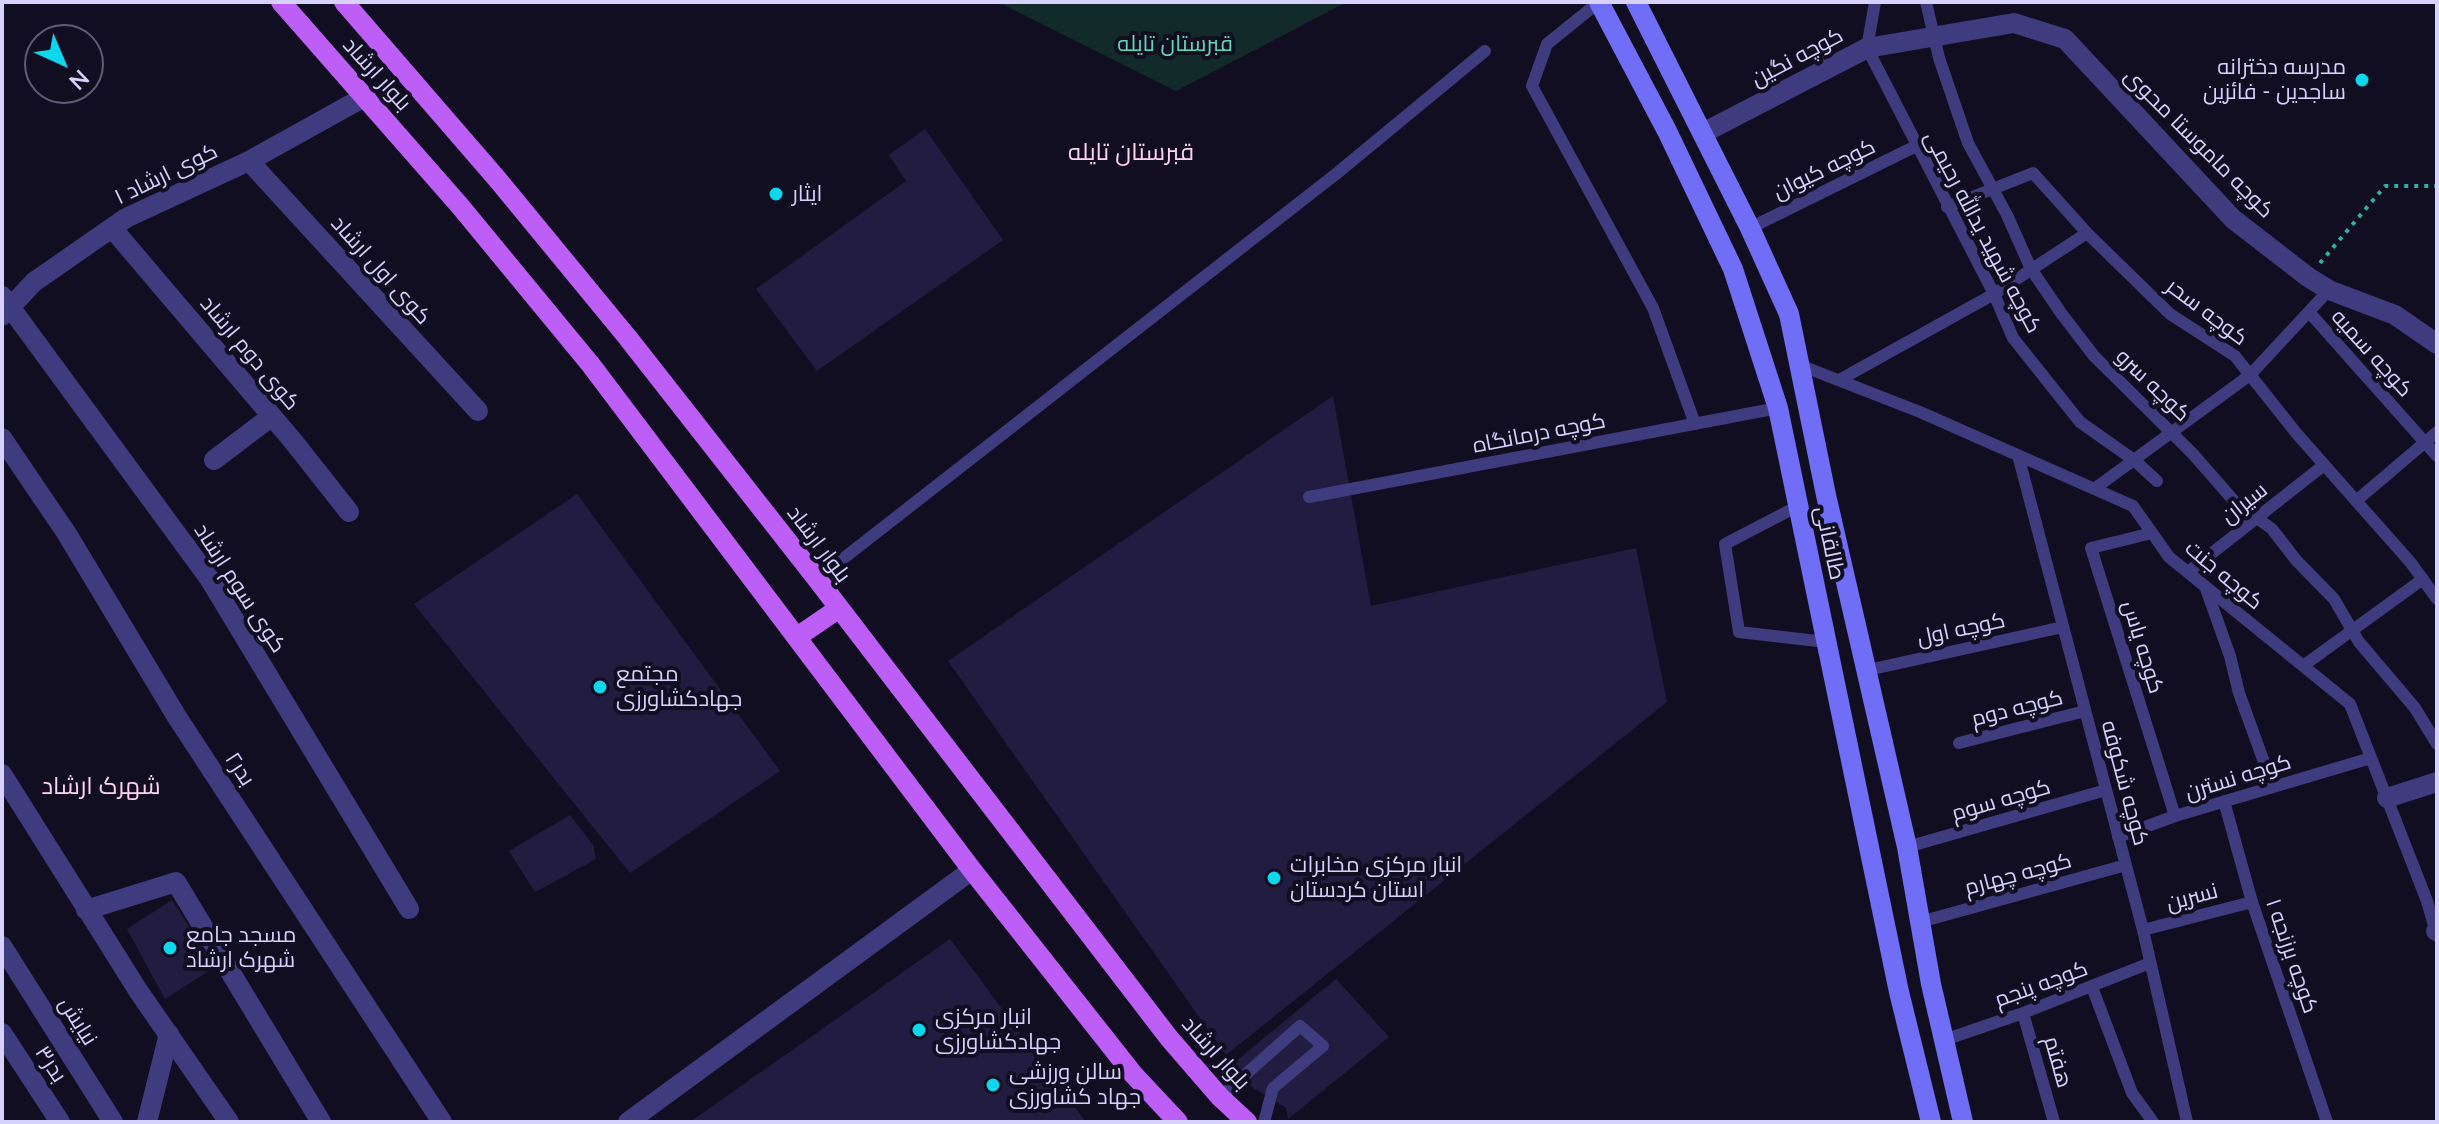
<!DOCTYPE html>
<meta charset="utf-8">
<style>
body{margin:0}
#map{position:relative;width:2439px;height:1124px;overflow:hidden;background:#120e21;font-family:Lato,sans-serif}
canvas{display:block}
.frame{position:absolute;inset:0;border:4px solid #d6d1fd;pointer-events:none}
.north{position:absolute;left:24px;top:24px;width:80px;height:80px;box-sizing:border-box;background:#120e21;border:2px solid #605c79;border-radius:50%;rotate:136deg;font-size:22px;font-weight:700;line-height:32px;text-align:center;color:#d6d1fd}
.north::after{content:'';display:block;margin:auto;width:28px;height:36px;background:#0cd7ed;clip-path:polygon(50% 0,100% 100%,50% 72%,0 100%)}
</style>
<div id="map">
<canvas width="2439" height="1124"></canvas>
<div class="frame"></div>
<div class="north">N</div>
</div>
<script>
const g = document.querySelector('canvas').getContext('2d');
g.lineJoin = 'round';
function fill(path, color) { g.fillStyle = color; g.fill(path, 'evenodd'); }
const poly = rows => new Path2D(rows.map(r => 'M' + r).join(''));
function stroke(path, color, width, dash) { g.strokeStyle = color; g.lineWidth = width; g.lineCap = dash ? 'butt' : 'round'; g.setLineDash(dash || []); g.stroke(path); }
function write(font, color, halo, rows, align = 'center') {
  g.font = font + ' Lato,Cairo,sans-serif'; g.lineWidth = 8; g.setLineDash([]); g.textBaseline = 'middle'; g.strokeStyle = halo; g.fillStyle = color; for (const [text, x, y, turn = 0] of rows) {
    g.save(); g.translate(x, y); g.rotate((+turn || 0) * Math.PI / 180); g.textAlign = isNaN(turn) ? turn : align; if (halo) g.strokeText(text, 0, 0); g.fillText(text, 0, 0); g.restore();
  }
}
fill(poly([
 [998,2,1347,2,1176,91]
]), '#122b2a');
fill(poly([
 [925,129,1003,240,817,371,756,289,906,181,889,155],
 [1333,396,1371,606,1636,548,1667,702,1226,1055,948,661],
 [577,494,780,771,630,873,414,604],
 [570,815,593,845,596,859,535,892,509,851],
 [172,900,215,967,165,999,127,929],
 [950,939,1086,1122,690,1122],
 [1336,979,1389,1037,1288,1119,1286,1108,1225,1070]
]), '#231c41');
stroke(poly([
 [2320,263,2385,186,2437,186]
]), '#34ada5', 4, [4, 6]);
stroke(poly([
 [1599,2,1547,44,1532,86,1653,308,1695,424],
 [1875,2,1867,48,1994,294,2013,338,2080,422,2134,460,2157,481],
 [1926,2,1939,58,1968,143,2007,215,2031,269,2061,313,2094,356,2193,454,2235,502,2272,529,2296,560,2334,599,2359,642,2415,708,2437,744],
 [1947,207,2033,173,2087,233,2170,314,2235,356,2297,434,2411,563,2437,599],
 [1750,228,1916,146],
 [2309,312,2437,456],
 [1802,366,1920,412,2133,506,2169,557,2350,704,2427,901,2437,936],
 [1841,379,1994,294,2087,233],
 [2018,455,2143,930,2187,1122],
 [2094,489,2250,375,2329,290],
 [1309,497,1778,408],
 [2356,501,2437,432],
 [1798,506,1725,544,1739,632,1826,642],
 [2152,533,2091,548,2175,816],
 [2188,572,2324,465],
 [817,579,1336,174,1485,51],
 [2205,586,2230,656,2239,693,2273,787],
 [2303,666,2423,579],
 [1868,670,2063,627],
 [1959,743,2085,711],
 [2224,801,2252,902,2327,1122],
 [2118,837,2175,816,2371,758],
 [1907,847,2106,790],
 [1920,922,2126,865],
 [2143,930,2252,902],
 [2092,987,2132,1093,2153,1122],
 [2023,1013,2054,1122],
 [1944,1040,2023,1013,2150,963],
 [1220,1097,1300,1026,1323,1046,1273,1088,1264,1122]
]), '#3e3c7e', 12);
stroke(poly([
 [1703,133,1867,48,2014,23,2065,39,2233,219,2308,277,2329,290,2395,315,2437,344],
 [249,161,478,411],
 [112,228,293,441,349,512],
 [2,296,209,578,409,909],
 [2,316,34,282,126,218,249,161,366,96],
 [2,438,67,534,177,717,442,1122],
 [214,460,272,416],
 [2,774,139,992,229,1122],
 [2387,798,2437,782],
 [86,910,176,882,321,1122],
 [2436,931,2437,931],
 [2,946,113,1122],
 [2,1033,60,1122],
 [147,1122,169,1034],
 [628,1122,972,870]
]), '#3e3c7e', 20);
stroke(poly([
 [1599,2,1667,131,1733,269,1778,408,1899,992,1931,1122],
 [1636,2,1750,228,1789,314,1826,495,1907,847,1931,984,1963,1122]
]), '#706df7', 20);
stroke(poly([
 [281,2,460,206,591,365,972,870,1133,1074,1178,1122],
 [344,2,498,180,628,338,817,579,1169,1038,1220,1097,1247,1122],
 [797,637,838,609]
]), '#bd5ef7', 20);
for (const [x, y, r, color] of [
 [2362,80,8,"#0cd7ed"],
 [776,194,8,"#0cd7ed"],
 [600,687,8,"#0cd7ed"],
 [1274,878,8,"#0cd7ed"],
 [170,948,8,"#0cd7ed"],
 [919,1030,8,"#0cd7ed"],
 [993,1085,8,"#0cd7ed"]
]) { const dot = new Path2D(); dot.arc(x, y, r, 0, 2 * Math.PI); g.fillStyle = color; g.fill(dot); stroke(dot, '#120e21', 3); }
write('22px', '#61d9ba', '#120e21', [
 ["قبرستان تایله",1175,44]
]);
write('22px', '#d6d1fd', '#120e21', [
 ["کوچه نگین",1797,57,-28],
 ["بلوار ارشاد",377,74,48],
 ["کوچه ماموستا محوی",2199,143,45],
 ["کوچه کیوان",1824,169,-26],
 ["کوی ارشاد ۱",166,174,-26],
 ["کوچه شهید یدالله رحیمی",1983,232,62],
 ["کوی اول ارشاد",381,270,48],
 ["کوچه سحر",2207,312,37],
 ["کوی دوم ارشاد",250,353,50],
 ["کوچه سمیه",2372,353,48],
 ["کوچه سرو",2153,385,44],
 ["کوچه درمانگاه",1539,433,-11],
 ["سیران",2244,503,-38],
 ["طالقانی",1830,543,78],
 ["بلوار ارشاد",819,544,53],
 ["کوچه جنت",2224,575,40],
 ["کوی سوم ارشاد",240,588,57],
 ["کوچه اول",1961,629,-12],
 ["کوچه یاس",2143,647,73],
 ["کوچه دوم",2017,708,-14],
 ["بدر۲",240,769,57],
 ["کوچه نسترن",2238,777,-17],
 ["کوچه شکوفه",2125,783,75],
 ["کوچه سوم",2001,800,-16],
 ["کوچه چهارم",2018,874,-15],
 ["نسرین",2192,897,-15],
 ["کوچه برزنجه ۱",2292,956,71],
 ["کوچه پنجم",2041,984,-20],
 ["نیایش",78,1021,58],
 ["بلوار ارشاد",1216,1053,48],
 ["هفتم",2058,1062,74],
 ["بدر۳",51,1064,57]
]);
write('22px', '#d6d1fd', '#120e21', [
 ["مدرسه دخترانه",2346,67,"right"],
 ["ساجدین - فائزین",2346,92,"right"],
 ["ایثار",792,194],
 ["مجتمع",616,674],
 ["جهادکشاورزی",616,699],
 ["انبار مرکزی مخابرات",1290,865],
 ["استان کردستان",1290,890],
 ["مسجد جامع",186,935],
 ["شهرک ارشاد",186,960],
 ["انبار مرکزی",935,1017],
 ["جهادکشاورزی",935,1042],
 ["سالن ورزشی",1009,1072],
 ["جهاد کشاورزی",1009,1097]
], 'left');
write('24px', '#fdd3ee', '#120e21', [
 ["قبرستان تایله",1131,152],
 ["شهرک ارشاد",101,786]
]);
</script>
